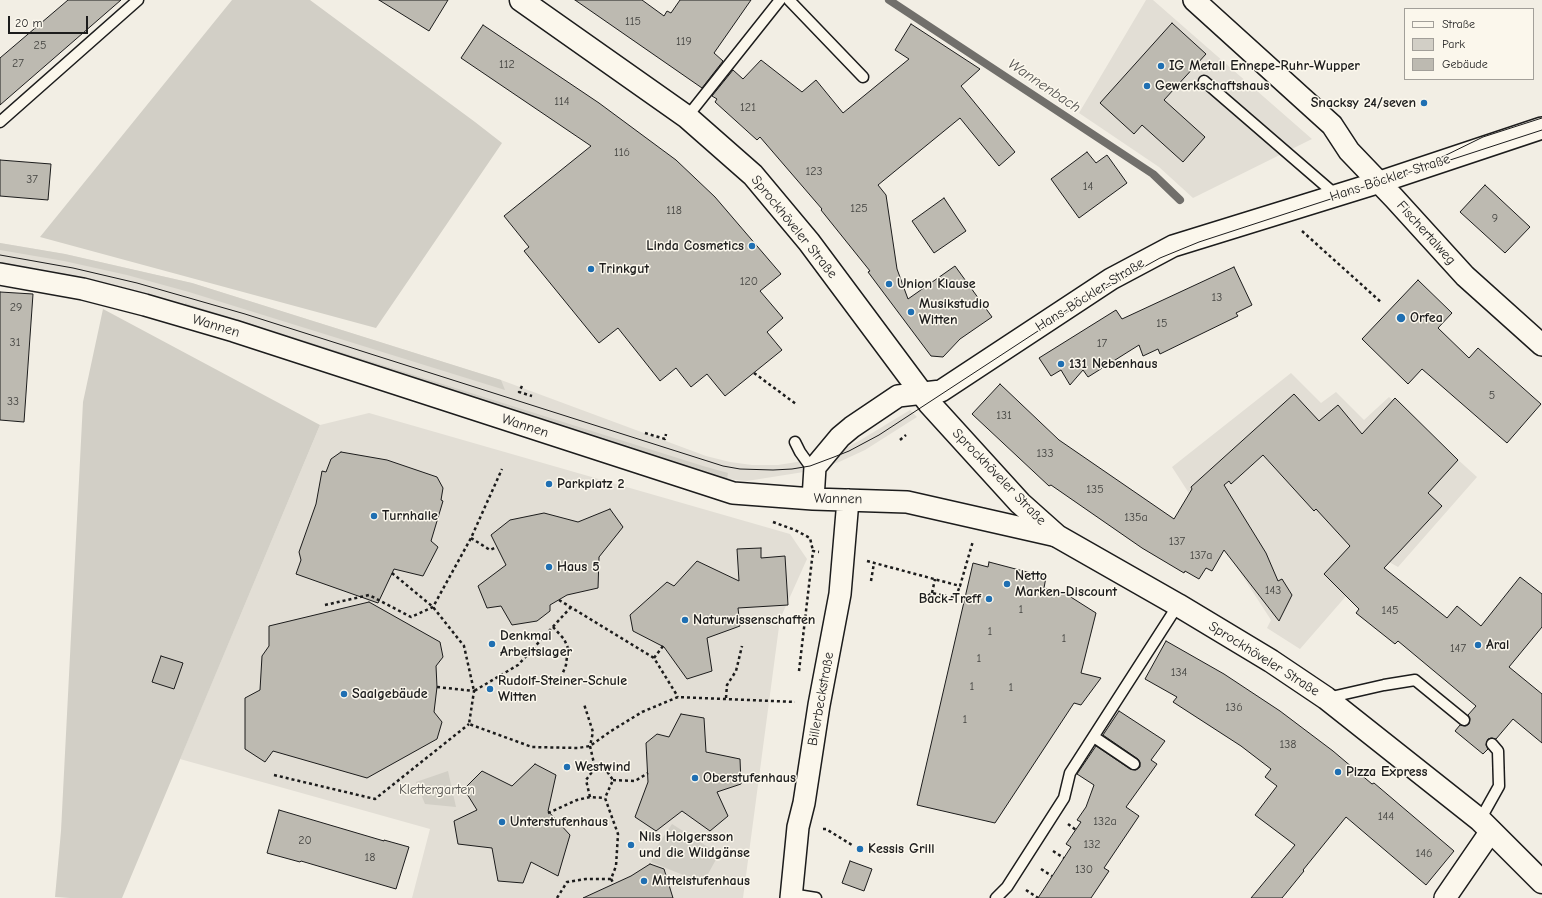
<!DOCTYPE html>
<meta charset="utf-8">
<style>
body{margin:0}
#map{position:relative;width:1542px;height:898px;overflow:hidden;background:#f2eee4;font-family:"Comic Neue",sans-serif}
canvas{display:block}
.legend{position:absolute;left:1404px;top:8px;width:130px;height:72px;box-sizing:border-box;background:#fbf7ec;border:1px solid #a29f99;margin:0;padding:5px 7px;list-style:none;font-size:12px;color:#1c1c1c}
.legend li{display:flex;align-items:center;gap:8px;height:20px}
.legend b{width:20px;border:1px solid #a29f99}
.scale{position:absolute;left:8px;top:16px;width:80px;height:18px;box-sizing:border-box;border:2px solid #1c1c1c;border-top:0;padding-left:5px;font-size:12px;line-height:14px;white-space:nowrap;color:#1c1c1c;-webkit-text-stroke:3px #fbf7ec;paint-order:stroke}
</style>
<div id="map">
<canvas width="1542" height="898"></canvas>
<ul class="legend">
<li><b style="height:5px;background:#fbf7ec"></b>Straße</li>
<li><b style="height:11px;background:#d2cfc6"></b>Park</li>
<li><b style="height:11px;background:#bdbab1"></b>Gebäude</li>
</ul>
<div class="scale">20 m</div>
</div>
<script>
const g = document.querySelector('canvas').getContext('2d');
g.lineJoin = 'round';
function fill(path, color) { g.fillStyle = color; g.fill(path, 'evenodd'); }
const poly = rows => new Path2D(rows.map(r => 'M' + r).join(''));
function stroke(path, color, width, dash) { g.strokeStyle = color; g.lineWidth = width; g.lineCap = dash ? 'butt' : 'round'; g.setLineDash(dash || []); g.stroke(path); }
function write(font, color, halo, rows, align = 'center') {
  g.font = font + ' "Comic Neue",sans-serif'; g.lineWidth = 3; g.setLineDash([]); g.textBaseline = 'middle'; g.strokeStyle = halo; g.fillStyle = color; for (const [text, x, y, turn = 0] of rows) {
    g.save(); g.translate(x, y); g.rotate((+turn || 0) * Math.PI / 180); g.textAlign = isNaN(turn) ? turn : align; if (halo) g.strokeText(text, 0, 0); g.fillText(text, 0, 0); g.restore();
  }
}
fill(poly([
 [1146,0,1153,0,1312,139,1193,198,1159,167,1079,113],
 [0,243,65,254,192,283,501,380,706,456,730,462,752,465,778,465,803,461,841,450,859,441,910,410,917,417,865,450,839,462,810,471,747,481,727,479,701,472,494,404,125,288,61,275,0,265],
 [1291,373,1321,403,1336,392,1364,420,1389,397,1477,477,1398,567,1380,557,1300,649,1267,628,1271,620,1172,467],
 [369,413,790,534,807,559,780,619,743,898,412,898,430,829,180,759,320,425]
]), '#e2ded5');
fill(poly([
 [232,0,310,0,475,122,502,143,376,328,40,237],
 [0,243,65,254,192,283,501,380,505,390,189,292,127,275,64,261,0,250],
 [185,303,703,466,728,473,727,479,701,472,494,404,185,306],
 [103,309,320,425,122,898,70,898,55,897,61,831,83,402],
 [448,771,456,807,425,804,416,782],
 [672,824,719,854,703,883,651,862,656,848]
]), '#d2cfc6');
stroke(poly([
 [889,0,1153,174,1180,200]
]), '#716f6b', 8);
const building = poly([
 [68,0,121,0,0,105,0,58,68,0],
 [379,0,448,0,429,31,379,0],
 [575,0,642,0,664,16,667,11,671,13,680,0,751,0,714,53,723,61,702,88,575,0],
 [1172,23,1206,54,1164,100,1205,137,1183,162,1142,125,1134,134,1100,103,1172,23],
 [911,24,980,69,961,86,1015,152,999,166,960,118,878,185,886,195,897,269,908,299,955,266,992,317,960,339,943,357,931,356,868,272,870,271,821,210,822,209,760,137,757,140,715,102,717,99,712,96,733,70,743,79,761,60,802,92,816,80,843,113,909,59,895,50,911,24],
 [483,25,599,103,676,160,715,197,781,274,760,291,783,318,767,332,782,350,725,396,707,374,691,387,676,368,660,381,618,328,599,343,524,251,529,247,504,216,591,146,461,58,483,25],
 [1087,152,1096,163,1107,155,1127,183,1079,218,1051,179,1087,152],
 [0,160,51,164,48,200,0,196,0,160],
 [1485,185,1530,227,1505,253,1460,212,1485,185],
 [944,198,966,231,934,253,912,221,944,198],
 [1234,267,1252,305,1236,313,1238,316,1160,354,1158,349,1143,356,1139,345,1088,377,1083,370,1070,385,1061,370,1051,376,1039,358,1116,310,1122,319,1234,267],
 [1418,280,1452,313,1438,328,1469,358,1478,348,1541,404,1507,443,1422,369,1408,384,1362,339,1418,280],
 [0,292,33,294,24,422,0,420,0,292],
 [1000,384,1059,440,1174,519,1192,489,1191,487,1294,394,1319,421,1338,405,1362,434,1395,398,1458,460,1428,493,1442,506,1384,568,1447,618,1457,606,1481,626,1520,577,1542,594,1542,627,1509,667,1542,694,1542,743,1513,719,1496,739,1491,738,1488,739,1486,745,1488,749,1483,754,1455,731,1460,725,1466,726,1469,724,1470,718,1468,715,1476,706,1398,641,1395,644,1356,613,1359,609,1324,574,1350,546,1316,509,1314,511,1263,455,1231,484,1229,481,1224,485,1266,553,1278,581,1282,579,1292,595,1279,621,1224,550,1212,571,1206,568,1199,579,1185,571,1184,573,1142,548,1051,485,1049,486,972,414,1000,384],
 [341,452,387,460,437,477,443,488,441,500,443,501,431,541,438,547,423,576,394,569,378,603,296,574,301,560,299,552,316,504,322,471,326,472,331,459,341,452],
 [610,509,623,527,599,557,598,588,567,595,550,605,550,611,537,621,512,625,501,606,487,608,478,586,506,565,491,535,510,520,544,513,578,522,610,509],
 [761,548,761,558,785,556,788,605,738,608,740,626,707,638,712,671,687,679,664,647,633,631,630,615,667,582,674,586,697,561,739,581,737,549,761,548],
 [989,562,1046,577,1044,588,1066,594,1096,613,1081,673,1101,678,1081,705,1074,703,995,823,917,805,973,563,988,567,989,562],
 [369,602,440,642,443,657,436,666,437,687,434,712,442,722,437,739,367,778,273,751,265,762,245,749,245,698,260,690,262,656,269,646,269,626,369,602],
 [1166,641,1224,674,1280,711,1333,751,1372,784,1374,783,1454,851,1426,885,1346,817,1303,870,1304,871,1282,898,1251,898,1295,845,1255,815,1277,786,1265,777,1271,769,1241,746,1173,702,1177,697,1145,679,1166,641],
 [161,656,183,663,174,689,152,682,161,656],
 [1119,711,1165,741,1151,760,1157,764,1126,807,1139,816,1104,868,1109,871,1091,898,1038,898,1071,847,1066,844,1081,822,1077,820,1086,807,1094,785,1077,774,1096,746,1130,769,1136,770,1140,767,1140,762,1138,759,1103,735,1119,711],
 [681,714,704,718,706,752,740,759,741,784,717,792,728,816,710,831,682,811,656,831,635,817,648,782,646,743,657,734,669,737,681,714],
 [535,764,556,775,548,811,570,835,558,876,531,862,523,883,498,881,492,848,458,844,454,821,477,810,464,789,482,771,512,786,535,764],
 [279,810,384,841,384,840,409,847,396,889,301,861,300,862,267,853,279,810],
 [850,861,872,869,864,891,842,883,850,861],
 [650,864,664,869,673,898,583,898,631,876,650,864]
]);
fill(building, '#bdbab1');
stroke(building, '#1c1c1c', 1);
const lane = poly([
 [789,0,863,77],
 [1204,81,1336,195],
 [687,117,780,0],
 [0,122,138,0],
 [795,442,800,452,810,466,815,467],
 [1327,698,1384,685,1415,680,1464,720],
 [1094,737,1134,764],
 [1480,820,1499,786,1498,751,1492,744],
 [791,894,816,898],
 [996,898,1007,887,1064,798,1070,773,1178,605]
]);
const street = poly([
 [1194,0,1332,125,1349,151,1394,198,1465,276,1542,345],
 [0,274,83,289,145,305,234,331,733,493,813,499,907,502,1057,536],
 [813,499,815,467,840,437,852,427,898,396,941,391,1111,279,1173,246,1380,182,1542,128],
 [791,898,798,827,804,803,819,705,840,594,848,500],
 [1445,898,1491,831]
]);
const primary = poly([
 [521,0,687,117,753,175,809,242,929,403,1020,503,1057,536,1178,605,1271,661,1326,698,1480,820,1542,882]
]);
stroke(lane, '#1c1c1c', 13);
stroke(street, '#1c1c1c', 24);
stroke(primary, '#1c1c1c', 25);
stroke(poly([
 [1302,231,1382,303],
 [754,373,796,404],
 [522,386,519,392,532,396],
 [645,433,665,439,666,434],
 [900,440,906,435],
 [773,522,795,530,810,538,813,551],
 [471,538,490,550,497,547],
 [867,561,960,586,973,541],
 [392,573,433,607,464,646,474,691,518,665,571,607],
 [871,581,874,563],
 [932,593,935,579],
 [923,599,932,593,955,598,960,586],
 [559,600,654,658],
 [325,605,369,595,411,617,433,607,471,538,502,469],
 [553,627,564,639,568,648,566,665,562,675],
 [663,646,654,658,678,697],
 [799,671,813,551,819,552],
 [437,687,474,691,469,724,532,747,578,748,590,746,611,731,642,712,678,697,795,702],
 [726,698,727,685,736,671,742,646],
 [274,775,375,799,469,724],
 [613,780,635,781,648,773],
 [590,797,586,780,595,768],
 [548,813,577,800,590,797,605,798],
 [1068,824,1076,830],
 [823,829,826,829,852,845],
 [1053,851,1064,858],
 [1041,869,1052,876],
 [611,879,614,884],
 [1026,890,1038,898],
 [557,898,567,882,586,879,611,879,616,866,618,834,605,798,613,780,606,770,595,768,590,746,593,732,584,704]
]), '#1c1c1c', 2.5, [3, 3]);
stroke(lane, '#fbf7ec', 10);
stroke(street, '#fbf7ec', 21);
stroke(primary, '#fbf7ec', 22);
stroke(poly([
 [1434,161,1483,137,1542,118],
 [0,255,73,268,137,283,245,314,723,466,740,469,773,470,792,469,810,466,834,457,849,451,879,435,1093,295,1160,258,1199,242,1542,130]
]), '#1c1c1c', 1);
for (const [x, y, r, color] of [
 [1161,66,4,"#1f6fb2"],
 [1147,86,4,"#1f6fb2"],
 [1424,103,4,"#1f6fb2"],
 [752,246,4,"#1f6fb2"],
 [591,269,4,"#1f6fb2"],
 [889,284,4,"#1f6fb2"],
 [911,312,4,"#1f6fb2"],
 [1401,318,5,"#1f6fb2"],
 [1061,364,4,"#1f6fb2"],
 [549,484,4,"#1f6fb2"],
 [374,516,4,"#1f6fb2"],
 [549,567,4,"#1f6fb2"],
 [1007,584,4,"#1f6fb2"],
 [989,599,4,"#1f6fb2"],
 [685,620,4,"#1f6fb2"],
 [492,644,4,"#1f6fb2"],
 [1478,645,4,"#1f6fb2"],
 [490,689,4,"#1f6fb2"],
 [344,694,4,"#1f6fb2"],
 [567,767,4,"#1f6fb2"],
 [1338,772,4,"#1f6fb2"],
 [695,778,4,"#1f6fb2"],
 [502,822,4,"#1f6fb2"],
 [631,845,4,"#1f6fb2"],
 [860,849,4,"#1f6fb2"],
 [644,881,4,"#1f6fb2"]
]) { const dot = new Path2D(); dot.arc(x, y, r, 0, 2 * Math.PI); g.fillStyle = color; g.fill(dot); stroke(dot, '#fbf7ec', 1.5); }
write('12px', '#444441', null, [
 ["115",633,22],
 ["119",684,42],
 ["25",40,46],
 ["27",18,64],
 ["112",507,65],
 ["114",562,102],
 ["121",748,108],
 ["116",622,153],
 ["123",814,172],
 ["37",32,180],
 ["14",1088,187],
 ["125",859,209],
 ["118",674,211],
 ["9",1495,219],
 ["120",749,282],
 ["13",1217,298],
 ["29",16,308],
 ["15",1162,324],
 ["31",15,343],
 ["17",1102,344],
 ["5",1492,396],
 ["33",13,402],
 ["131",1004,416],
 ["133",1045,454],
 ["135",1095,490],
 ["135a",1136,518],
 ["137",1177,542],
 ["137a",1201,556],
 ["143",1273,591],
 ["1",1021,610],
 ["145",1390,611],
 ["1",990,632],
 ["1",1064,639],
 ["147",1458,649],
 ["1",979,659],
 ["134",1179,673],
 ["1",972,687],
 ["1",1011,688],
 ["136",1234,708],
 ["1",965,720],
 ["138",1288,745],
 ["144",1386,817],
 ["132a",1105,822],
 ["20",305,841],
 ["132",1092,845],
 ["146",1424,854],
 ["18",370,858],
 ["130",1084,870]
]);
write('bold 14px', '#1c1c1c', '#fbf7ec', [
 ["IG Metall Ennepe-Ruhr-Wupper",1169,66],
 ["Gewerkschaftshaus",1155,86],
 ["Snacksy 24/seven",1416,103,"right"],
 ["Linda Cosmetics",744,246,"right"],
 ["Trinkgut",599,269],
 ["Union Klause",897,284],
 ["Musikstudio",919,304],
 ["Witten",919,320],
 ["Orfea",1410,318],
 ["131 Nebenhaus",1069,364],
 ["Parkplatz 2",557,484],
 ["Turnhalle",382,516],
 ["Haus 5",557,567],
 ["Netto",1015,576],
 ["Marken-Discount",1015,592],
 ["Back-Treff",981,599,"right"],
 ["Naturwissenschaften",693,620],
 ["Denkmal",500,636],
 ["Arbeitslager",500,652],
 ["Aral",1486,645],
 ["Rudolf-Steiner-Schule",498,681],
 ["Witten",498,697],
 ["Saalgebäude",352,694],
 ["Westwind",575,767],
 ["Pizza Express",1346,772],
 ["Oberstufenhaus",703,778],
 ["Unterstufenhaus",510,822],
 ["Nils Holgersson",639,837],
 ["und die Wildgänse",639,853],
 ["Kessis Grill",868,849],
 ["Mittelstufenhaus",652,881]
], 'left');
write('14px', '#1c1c1c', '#fbf7ec', [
 ["Hans-Böckler-Straße",1390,178,-18],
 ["Sprockhöveler Straße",794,227,51],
 ["Fischertalweg",1426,233,48],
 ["Hans-Böckler-Straße",1090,295,-32],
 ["Wannen",216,326,17],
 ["Wannen",525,426,18],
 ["Sprockhöveler Straße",999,477,46],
 ["Wannen",838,499,1],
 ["Sprockhöveler Straße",1264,659,32],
 ["Billerbeckstraße",821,699,-80]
]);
write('14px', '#53524f', '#fbf7ec', [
 ["Klettergarten",437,790]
]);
write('italic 15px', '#545351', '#fbf7ec', [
 ["Wannenbach",1044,86,34]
]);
</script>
